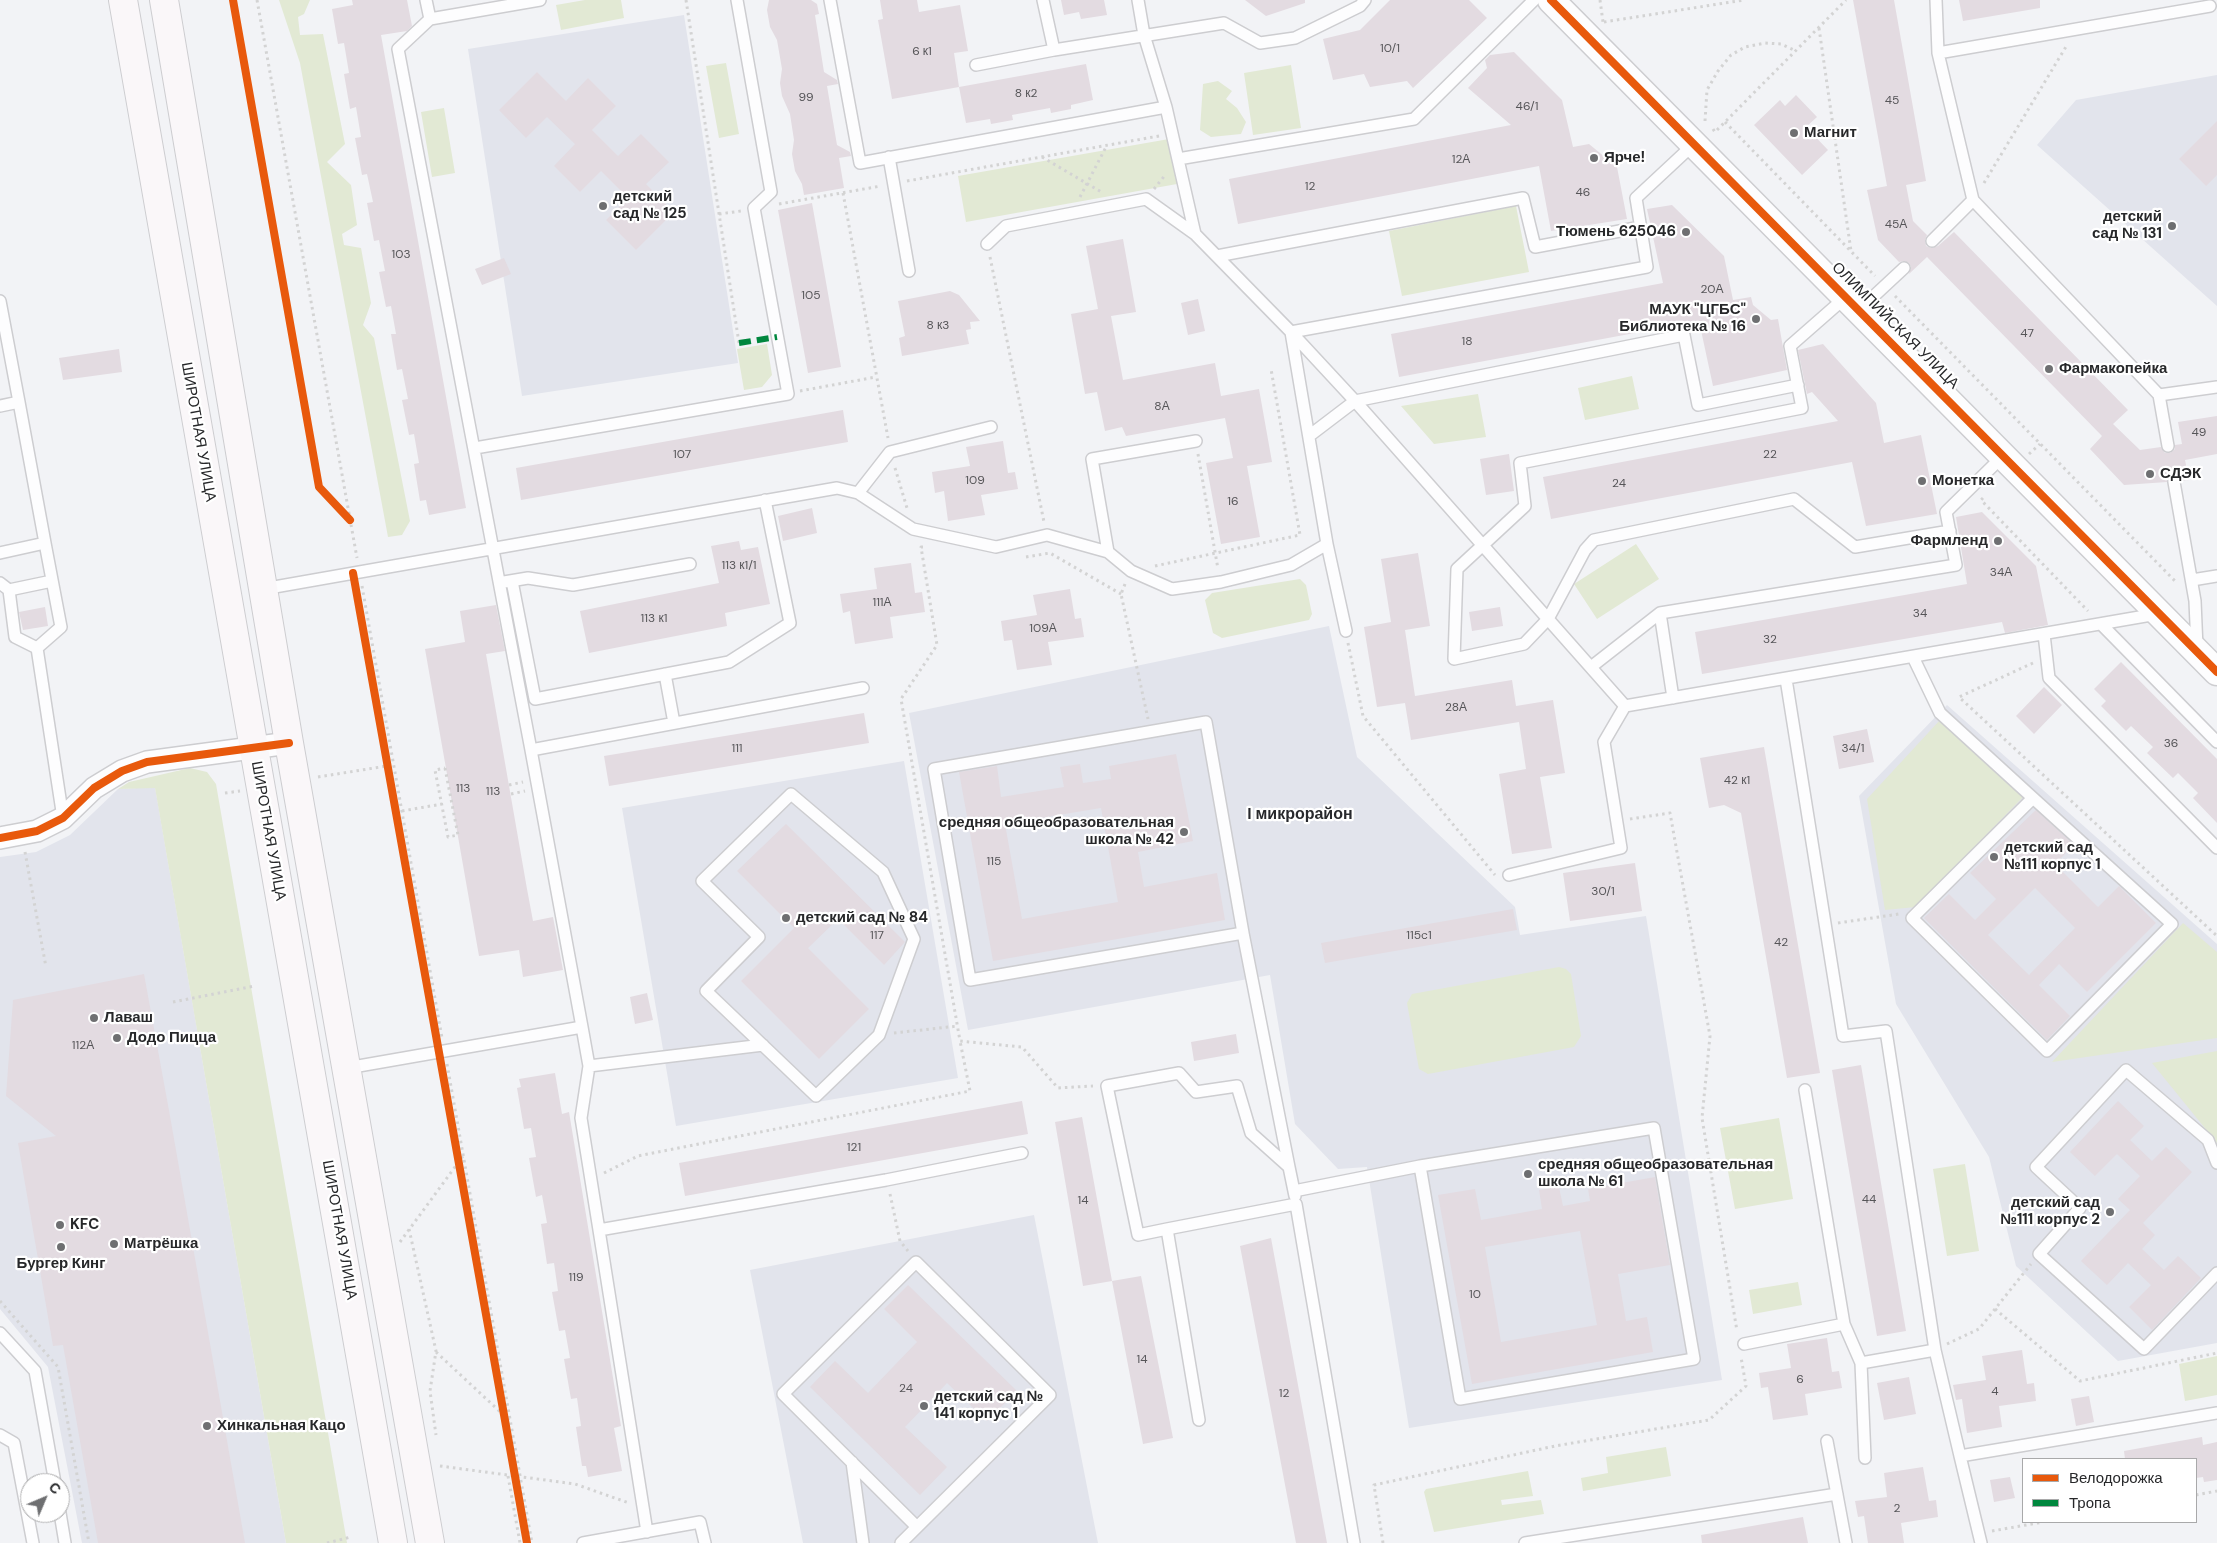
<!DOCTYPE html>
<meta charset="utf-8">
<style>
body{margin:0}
#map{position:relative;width:2217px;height:1543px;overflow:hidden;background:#f2f3f6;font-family:"DM Sans",sans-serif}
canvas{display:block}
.legend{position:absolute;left:2022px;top:1458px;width:175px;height:65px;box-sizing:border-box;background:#fff;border:1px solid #a9a9aa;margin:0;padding:6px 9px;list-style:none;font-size:15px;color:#27282a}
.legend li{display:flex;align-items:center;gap:10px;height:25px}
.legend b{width:25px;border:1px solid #a9a9aa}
.north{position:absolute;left:20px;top:1473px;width:50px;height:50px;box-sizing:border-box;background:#fff;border:1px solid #a9a9aa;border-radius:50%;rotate:45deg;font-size:14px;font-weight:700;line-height:20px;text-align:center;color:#27282a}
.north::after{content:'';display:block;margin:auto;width:18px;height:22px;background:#6e6f71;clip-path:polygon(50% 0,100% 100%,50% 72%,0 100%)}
</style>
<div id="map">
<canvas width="2217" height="1543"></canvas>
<ul class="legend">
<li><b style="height:6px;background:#e8590c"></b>Велодорожка</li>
<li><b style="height:6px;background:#00873e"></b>Тропа</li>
</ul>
<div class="north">С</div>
</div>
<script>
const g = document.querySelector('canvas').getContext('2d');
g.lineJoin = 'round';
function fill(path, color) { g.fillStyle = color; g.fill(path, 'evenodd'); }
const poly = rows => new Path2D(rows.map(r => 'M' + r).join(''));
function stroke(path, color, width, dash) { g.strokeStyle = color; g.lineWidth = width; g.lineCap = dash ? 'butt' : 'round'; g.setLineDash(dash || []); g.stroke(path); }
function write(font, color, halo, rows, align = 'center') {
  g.font = font + ' "DM Sans",sans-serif'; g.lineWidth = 4.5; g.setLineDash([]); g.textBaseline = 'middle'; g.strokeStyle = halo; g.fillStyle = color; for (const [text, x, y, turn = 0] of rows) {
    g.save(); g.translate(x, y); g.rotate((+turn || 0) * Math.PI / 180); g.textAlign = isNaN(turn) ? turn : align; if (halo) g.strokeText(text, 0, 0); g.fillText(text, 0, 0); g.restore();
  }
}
fill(poly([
 [684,15,738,363,522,396,468,49],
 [2217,75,2217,306,2037,145,2076,100],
 [1329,626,1357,757,1515,907,1520,935,1646,916,1722,1380,1409,1428,1367,1167,1338,1169,1295,1124,1270,975,968,1030,909,713],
 [1947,705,2217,944,2217,1343,2118,1361,2016,1266,1989,1157,1896,1004,1859,796],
 [904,761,958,1078,676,1126,622,808],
 [155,787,286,1543,82,1543,48,1367,0,1309,0,857,36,852,70,835,118,789],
 [1034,1215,1098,1543,803,1543,750,1270]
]), '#e2e4ec');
fill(poly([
 [279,0,310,0,304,14,298,17,300,35,323,34,345,144,327,162,351,185,357,225,342,234,344,245,361,248,371,303,363,325,374,338,410,521,402,535,388,537,300,63],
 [585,0,621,0,624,18,561,30,556,5],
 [726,63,739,134,719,138,706,66],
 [1291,65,1301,128,1253,135,1244,73],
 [1218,81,1232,91,1226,99,1237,108,1246,122,1241,134,1211,137,1200,130,1203,84],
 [444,108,455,173,432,177,421,112],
 [1169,139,1177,184,966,222,958,176],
 [1516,206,1529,272,1402,296,1389,231],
 [767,344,772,375,762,387,744,390,737,349],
 [1632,376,1639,409,1585,420,1578,388],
 [1478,394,1486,437,1434,444,1401,406],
 [1636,544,1659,579,1597,619,1574,584],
 [1300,579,1306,585,1312,614,1309,620,1222,638,1213,633,1205,600,1212,593],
 [1940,720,2024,796,1916,907,1885,910,1867,799],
 [190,768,207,772,216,784,347,1543,286,1543,155,788,118,789,129,782],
 [2183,923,2217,952,2217,1038,2052,1062],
 [1559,967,1566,969,1571,974,1581,1036,1574,1047,1428,1074,1419,1069,1407,1003,1412,994],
 [2217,1051,2217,1143,2152,1063],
 [1779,1118,1793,1199,1735,1209,1720,1128],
 [1965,1164,1979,1251,1947,1256,1933,1169],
 [1798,1282,1802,1305,1753,1314,1749,1290],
 [2217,1356,2217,1395,2185,1401,2179,1364],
 [1666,1447,1671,1476,1583,1491,1581,1478,1608,1473,1606,1457],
 [1528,1471,1533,1496,1501,1500,1502,1505,1541,1500,1544,1514,1434,1532,1424,1492,1426,1489]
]), '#e2e9d4');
fill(poly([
 [352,0,407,0,412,26,407,31,381,35,466,508,429,515,426,500,420,501,414,464,419,463,414,434,409,435,402,400,408,399,402,369,397,370,391,334,396,334,391,306,386,307,379,272,385,271,379,240,374,241,367,203,373,202,367,174,362,175,355,138,361,137,356,107,350,109,344,74,349,73,344,43,338,44,332,9,353,5],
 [769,0,811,0,817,4,819,14,815,15,824,72,837,80,838,84,827,86,837,145,850,152,851,156,839,158,844,188,804,195,802,184,795,171,792,154,794,140,790,114,782,96,780,83,782,69,777,40,770,27,767,10],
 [880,0,917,0,919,12,960,5,968,51,954,53,959,87,892,99,878,20,883,19],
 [1061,0,1104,0,1107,15,1081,19,1079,12,1064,15],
 [1245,0,1305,0,1305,3,1266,16],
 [1390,0,1469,0,1487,18,1413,88,1407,81,1370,87,1364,74,1333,80,1323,39,1360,30],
 [1853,0,1894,0,1926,181,1906,185,1913,221,1927,235,1925,240,1926,246,1931,248,1938,246,1954,232,2128,410,2113,424,2140,450,2161,447,2165,453,2170,453,2175,449,2175,445,2182,444,2178,422,2217,416,2217,454,2185,460,2189,480,2181,481,2179,477,2173,475,2169,477,2167,482,2124,485,2090,449,2102,436,1927,257,1909,274,1911,267,1909,263,1903,261,1899,262,1878,240,1867,190,1887,186],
 [1959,0,2040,0,2040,8,1963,21],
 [1514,52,1562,100,1573,147,1589,144,1617,167,1627,219,1551,231,1539,166,1238,224,1229,179,1511,125,1468,88,1487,68,1485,60,1490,55],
 [1086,64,1093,100,1071,105,1071,109,1051,113,1050,108,1012,115,1013,120,991,124,990,119,966,123,959,87],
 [537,72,566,101,588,78,616,106,592,130,618,156,641,134,669,162,646,184,674,212,636,250,606,220,628,198,601,171,580,192,554,166,575,144,547,117,526,138,499,110],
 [1796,95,1817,117,1806,127,1828,150,1802,175,1754,125,1780,100,1785,106],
 [2217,121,2217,175,2206,186,2179,159],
 [812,203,841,367,808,373,778,210],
 [1672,205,1724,256,1733,300,1751,297,1753,305,1771,320,1778,319,1787,370,1713,386,1699,321,1399,377,1391,334,1663,283,1647,209],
 [1123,239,1136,312,1111,316,1123,380,1215,363,1221,396,1259,389,1272,462,1247,466,1260,537,1221,544,1206,463,1233,458,1225,418,1126,436,1122,427,1105,431,1097,392,1085,394,1071,314,1098,309,1086,246],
 [504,258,511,274,482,285,475,269],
 [950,291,959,295,980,321,970,322,971,329,966,330,969,344,902,356,899,338,905,336,898,301],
 [1198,299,1205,331,1188,335,1181,303],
 [1823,344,1876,403,1884,443,1921,435,1937,514,1866,526,1852,462,1551,519,1543,477,1838,421,1812,392,1807,394,1798,350],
 [119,349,122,372,63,380,59,358],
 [843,410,848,442,521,500,516,468],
 [1003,441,1008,473,1015,472,1018,489,981,495,985,515,948,521,944,491,935,493,932,472,970,466,966,447],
 [1509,454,1514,491,1486,495,1480,459],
 [812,508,817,533,783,541,778,516],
 [1982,512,2036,566,2048,625,2005,633,2002,622,1702,674,1695,632,1967,584,1956,517],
 [739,541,741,550,758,547,770,604,725,613,727,626,589,653,580,611,719,583,711,546],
 [1418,553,1430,626,1405,630,1415,696,1512,680,1516,706,1553,700,1565,773,1540,777,1552,848,1512,854,1499,774,1526,769,1519,722,1411,740,1405,703,1377,707,1364,627,1391,622,1381,559],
 [911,563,915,593,922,592,925,612,890,617,893,638,855,644,850,611,843,613,840,594,877,589,874,568],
 [1070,589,1075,619,1081,618,1084,637,1048,642,1052,665,1017,670,1012,640,1004,641,1001,621,1037,615,1033,595],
 [496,605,505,651,486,654,527,889,533,921,553,917,563,970,523,977,519,950,479,956,425,649,465,642,460,611],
 [45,607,48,626,23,630,19,612],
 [1500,607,1503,626,1472,631,1469,612],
 [2121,662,2217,759,2217,823,2193,798,2198,793,2178,773,2173,778,2147,753,2153,747,2131,726,2126,731,2101,706,2106,701,2094,689],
 [2044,687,2062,705,2034,734,2016,716],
 [864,713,869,743,609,786,604,756],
 [1867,729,1874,762,1839,769,1833,736],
 [1764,747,1820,1073,1787,1078,1741,813,1724,805,1709,808,1700,758],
 [1176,754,1193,841,1138,852,1144,887,1217,873,1225,920,993,961,959,772,997,766,1001,797,1064,787,1060,767,1080,764,1083,783,1111,779,1109,766],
 [1101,808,1118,902,1022,919,1005,824],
 [2036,810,2074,845,2055,864,2098,907,2119,886,2156,923,2087,992,2059,964,2039,985,2070,1016,2047,1040,1924,918,1949,894,1975,920,1996,899,1970,873],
 [2035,888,2075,928,2029,975,1988,935],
 [786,824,905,942,884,965,838,919,808,948,869,1009,819,1059,741,981,794,928,737,871],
 [1635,863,1642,911,1570,921,1563,873],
 [1513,909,1517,930,1325,963,1321,943],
 [144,974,170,1116,245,1543,98,1543,63,1345,53,1346,18,1143,56,1136,6,1096,13,1000],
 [647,993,653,1020,635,1024,630,997],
 [1236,1034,1239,1053,1194,1061,1191,1042],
 [1861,1065,1906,1331,1877,1336,1832,1070],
 [555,1073,562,1114,569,1112,621,1426,614,1428,622,1471,588,1477,586,1466,582,1466,576,1427,581,1426,577,1398,571,1399,564,1359,570,1358,565,1330,559,1331,552,1292,558,1291,554,1263,547,1264,541,1224,547,1223,542,1195,536,1197,529,1158,536,1157,531,1128,524,1129,517,1088,521,1087,519,1079],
 [1022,1101,1028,1134,685,1196,679,1163],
 [2118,1101,2144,1126,2130,1140,2152,1161,2166,1147,2192,1172,2143,1223,2155,1235,2142,1249,2164,1270,2178,1256,2201,1278,2152,1330,2129,1307,2151,1285,2128,1263,2107,1285,2081,1261,2130,1210,2118,1199,2140,1176,2117,1154,2095,1176,2070,1152],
 [1082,1117,1112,1281,1083,1286,1055,1122],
 [1655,1177,1670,1265,1618,1274,1626,1321,1647,1317,1653,1352,1472,1384,1438,1195,1475,1189,1481,1220,1542,1209,1539,1190,1559,1187,1563,1206,1590,1201,1588,1189],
 [1580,1231,1597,1325,1501,1342,1485,1247],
 [1271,1238,1327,1543,1296,1543,1240,1246],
 [1141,1276,1173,1438,1143,1444,1112,1281],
 [908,1285,1017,1391,987,1421,947,1383,905,1427,947,1467,920,1495,810,1387,835,1361,868,1393,917,1342,884,1309],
 [1827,1338,1832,1372,1839,1371,1842,1388,1805,1394,1808,1415,1773,1420,1768,1387,1761,1388,1759,1373,1791,1368,1787,1344],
 [2022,1350,2027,1384,2034,1383,2036,1401,1999,1406,2002,1427,1967,1433,1962,1399,1956,1400,1953,1385,1986,1380,1982,1356],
 [1909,1377,1916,1414,1884,1420,1877,1383],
 [2089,1396,2094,1422,2076,1426,2071,1399],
 [2202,1437,2203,1445,2217,1442,2217,1480,2204,1482,2203,1477,2196,1478,2196,1459,2125,1459,2124,1451],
 [1923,1467,1929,1501,1936,1500,1938,1517,1901,1523,1904,1543,1868,1543,1864,1516,1858,1517,1855,1501,1887,1497,1884,1473],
 [2010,1477,2015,1498,1994,1502,1990,1480],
 [1803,1517,1808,1543,1702,1543,1701,1535]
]), '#e3dbe1');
const service = poly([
 [426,0,430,19,398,49,531,750,863,688],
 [830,0,860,163,1166,107],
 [1043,0,1054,50,1224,23,1260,43,1295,38,1360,6,1365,0],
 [1138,0,1144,35,1166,107,1195,234,1291,332,1355,401,1625,706,2157,614],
 [1936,0,1938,53,1973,200],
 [430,19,540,0],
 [1938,53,2210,6],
 [976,65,1054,50],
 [889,157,909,271],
 [1178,159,1414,119,1534,0],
 [1932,241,1973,200,2159,395],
 [987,244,1006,226,1146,199,1195,234],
 [1217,256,1523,198,1535,247,1641,227],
 [1847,296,1790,346,1802,408,1520,463,1525,506,1457,569,1454,659,1524,644,1548,619,1585,550,1594,540,1794,499,1855,547,1950,531],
 [0,301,19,402,0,406],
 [1860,309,1904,268],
 [1309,436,1355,401,1684,335,1698,405,1798,385],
 [2168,446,2159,395,2217,387],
 [475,448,788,394,754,208,771,192,737,0],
 [2174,482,2195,601,2197,648],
 [858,493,890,452,991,427],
 [1327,544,1346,631],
 [1108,552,1092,459,1196,441],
 [0,553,45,543,19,402],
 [2192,580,2217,576],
 [512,581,535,699,729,662,790,623,765,500],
 [504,582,528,578,573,585,690,564],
 [0,583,9,590,15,637,37,648,63,818],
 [263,589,837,488,858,493,913,529,996,547,1047,535,1108,552,1131,571,1172,589,1221,582,1291,565,1327,544,1291,332,1647,267,1636,198,1695,143],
 [9,590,52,581],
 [1660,613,1673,698],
 [2102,625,2217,742],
 [2044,634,2049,678,2217,848],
 [37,648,61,627,45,543],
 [1913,657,1940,713,2033,798,2172,924,2047,1051,1912,918,2033,798],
 [1591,667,1660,613,1956,565,1946,512,2003,456],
 [665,674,674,723],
 [1786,679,1843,1036,1886,1031,1935,1350,1960,1456,2217,1413],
 [1206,722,1243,933,970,980,934,769,1206,722],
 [531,750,582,1027],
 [791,794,883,872,914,939,879,1035,816,1096,706,991,759,937,702,881,791,794],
 [1509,875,1621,848,1604,742,1625,706],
 [1243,933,1289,1167],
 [589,1066,763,1045],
 [347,1068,582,1027,589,1066,581,1118,599,1230,886,1180,1022,1153],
 [1805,1090,1844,1324,1861,1363,1935,1350],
 [2217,1163,2208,1140,2126,1070,2036,1167,2080,1208,2039,1254,2144,1349,2217,1273],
 [1294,1191,1420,1166,1654,1128,1694,1359,1460,1399,1420,1166],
 [1167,1229,1138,1235,1107,1086,1179,1073,1196,1092,1237,1086,1251,1133,1289,1167,1295,1196],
 [599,1230,647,1532],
 [0,1333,35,1371,55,1483],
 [1744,1344,1844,1324],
 [1861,1363,1865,1458],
 [1199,1420,1167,1229,1296,1204,1354,1543],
 [0,1435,14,1443,33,1543],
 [1827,1441,1846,1543],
 [1960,1456,1981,1543],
 [852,1462,863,1543],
 [60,1513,65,1543],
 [583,1543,700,1522,705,1543],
 [901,1543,1050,1395,916,1262,783,1394,917,1527],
 [1525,1543,1837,1494]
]);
const minor = poly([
 [0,838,37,831,63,818,94,788,122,771,147,762,289,743]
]);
const tertiary = poly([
 [1551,0,2217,672]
]);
const secondary = poly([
 [123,0,393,1543],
 [164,0,289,743,430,1543]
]);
stroke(service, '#cdcdd0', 14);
stroke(minor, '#cdcdd0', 24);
stroke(tertiary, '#cdcdd0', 29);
stroke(secondary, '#cdcdd0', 30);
stroke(poly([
 [257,0,357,558],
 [686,0,739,343],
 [1600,0,1603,22],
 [1604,22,1744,0],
 [1819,28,1851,251],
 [1705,121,1707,90,1718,71,1731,55,1745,47,1765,43,1781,44,1796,51],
 [1725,122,1875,276],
 [1713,129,1715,132,1846,0],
 [1042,157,1103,193],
 [907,181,1159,136],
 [1984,183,2067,45],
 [1154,189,1166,174],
 [843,193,888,438],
 [1080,197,1106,147],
 [779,204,881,186],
 [719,214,741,211],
 [990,257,1044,522],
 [1895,296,2176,582],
 [800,391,876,377],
 [1198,454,1218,569],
 [2029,454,2040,444],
 [895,468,907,508],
 [1983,498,1981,500,2088,611],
 [923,547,921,547,937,645,901,699,960,1041,1022,1047,1058,1088,1093,1086],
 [1026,557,1050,553,1121,594],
 [1155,566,1300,535,1271,369],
 [1125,584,1121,594,1148,719],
 [362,586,442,1038],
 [1348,643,1363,716,1495,875],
 [2033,663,1959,697,2217,936],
 [445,768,458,835,448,837,435,770,445,768],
 [318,777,393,765],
 [509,785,523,782],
 [225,793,240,791],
 [511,794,525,791],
 [402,811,442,804],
 [1630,819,1670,813,1710,1036,1702,1118,1737,1331],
 [25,852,46,967],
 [1838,923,1899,914],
 [173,1002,255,986],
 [894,1033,958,1026],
 [447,1064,532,1543],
 [604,1173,638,1156,970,1091,960,1041],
 [890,1194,900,1241,908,1251],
 [409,1229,436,1351,430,1391,436,1435],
 [400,1242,463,1156],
 [0,1301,58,1367,89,1543],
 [1995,1309,2080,1381,2217,1353],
 [1947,1344,1979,1329,2031,1264],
 [436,1352,510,1421],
 [440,1466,575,1484,629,1503],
 [508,1476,520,1543],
 [2196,1495,2217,1491],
 [1992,1531,2043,1522],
 [327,1543,351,1537],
 [1383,1543,1374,1485,1555,1446,1709,1420,1746,1386,1741,1357]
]), '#d3d3d3', 3, [2.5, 4]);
stroke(service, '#fdfdfe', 11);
stroke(minor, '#fdfdfe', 21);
stroke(tertiary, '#fdfdfe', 26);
stroke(secondary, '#faf7f9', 28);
stroke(poly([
 [739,343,777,337]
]), '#00873e', 6, [12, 6]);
stroke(poly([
 [233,0,319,487,350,520],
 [1551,0,2217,672],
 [353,573,527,1543],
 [0,838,37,831,63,818,94,788,122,771,147,762,289,743]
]), '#e8590c', 8);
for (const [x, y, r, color] of [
 [1794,133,5,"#6e6f71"],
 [1594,158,5,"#6e6f71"],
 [603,206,5,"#6e6f71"],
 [2172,226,5,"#6e6f71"],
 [1686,232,5,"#6e6f71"],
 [1756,319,5,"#6e6f71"],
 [2049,369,5,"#6e6f71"],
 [2150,474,5,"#6e6f71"],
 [1922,481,5,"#6e6f71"],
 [1998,541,5,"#6e6f71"],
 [1184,832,5,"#6e6f71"],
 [1994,857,5,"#6e6f71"],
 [786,918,5,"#6e6f71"],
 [94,1018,5,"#6e6f71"],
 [117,1038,5,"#6e6f71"],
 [1528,1174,5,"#6e6f71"],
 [2110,1212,5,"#6e6f71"],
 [60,1225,5,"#6e6f71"],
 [114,1244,5,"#6e6f71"],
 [61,1247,5,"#6e6f71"],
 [924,1406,5,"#6e6f71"],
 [207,1426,5,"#6e6f71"]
]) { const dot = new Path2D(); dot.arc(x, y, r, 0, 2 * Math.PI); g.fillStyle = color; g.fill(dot); stroke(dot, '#fff', 2); }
write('12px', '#565558', null, [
 ["10/1",1390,49],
 ["6 к1",922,52],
 ["8 к2",1026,94],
 ["99",806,98],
 ["45",1892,101],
 ["46/1",1527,107],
 ["12А",1461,160],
 ["12",1310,187],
 ["46",1583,193],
 ["45А",1896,225],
 ["103",401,255],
 ["20А",1712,290],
 ["105",811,296],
 ["8 к3",938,326],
 ["47",2027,334],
 ["18",1467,342],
 ["8А",1162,407],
 ["49",2199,433],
 ["107",682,455],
 ["22",1770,455],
 ["109",975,481],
 ["24",1619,484],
 ["16",1233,502],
 ["113 к1/1",739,566],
 ["34А",2001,573],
 ["111А",882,603],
 ["34",1920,614],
 ["113 к1",654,619],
 ["109А",1043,629],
 ["32",1770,640],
 ["28А",1456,708],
 ["36",2171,744],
 ["111",737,749],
 ["34/1",1853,749],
 ["42 к1",1737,781],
 ["113",463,789],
 ["113",493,792],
 ["115",994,862],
 ["30/1",1603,892],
 ["117",877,936],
 ["115c1",1419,936],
 ["42",1781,943],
 ["112А",83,1046],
 ["121",854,1148],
 ["44",1869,1200],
 ["14",1083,1201],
 ["119",576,1278],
 ["10",1475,1295],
 ["14",1142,1360],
 ["6",1800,1380],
 ["24",906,1389],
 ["4",1995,1392],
 ["12",1284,1394],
 ["2",1897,1509]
]);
write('bold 15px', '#27282a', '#fff', [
 ["Магнит",1804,133],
 ["Ярче!",1604,158],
 ["детский",613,197],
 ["сад № 125",613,214],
 ["детский",2162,217,"right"],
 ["сад № 131",2162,234,"right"],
 ["Тюмень 625046",1676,232,"right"],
 ["МАУК \"ЦГБС\"",1746,310,"right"],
 ["Библиотека № 16",1746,327,"right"],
 ["Фармакопейка",2059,369],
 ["СДЭК",2160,474],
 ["Монетка",1932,481],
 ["Фармленд",1988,541,"right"],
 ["средняя общеобразовательная",1174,823,"right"],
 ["школа № 42",1174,840,"right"],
 ["детский сад",2004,848],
 ["№111 корпус 1",2004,865],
 ["детский сад № 84",796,918],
 ["Лаваш",104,1018],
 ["Додо Пицца",127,1038],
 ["средняя общеобразовательная",1538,1165],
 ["школа № 61",1538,1182],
 ["детский сад",2100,1203,"right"],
 ["№111 корпус 2",2100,1220,"right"],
 ["KFC",70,1225],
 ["Матрёшка",124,1244],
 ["Бургер Кинг",61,1264,"center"],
 ["детский сад №",934,1397],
 ["141 корпус 1",934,1414],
 ["Хинкальная Кацо",217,1426]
], 'left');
write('15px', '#27282a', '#fff', [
 ["ОЛИМПИЙСКАЯ УЛИЦА",1895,326,45],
 ["ШИРОТНАЯ УЛИЦА",198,432,80],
 ["ШИРОТНАЯ УЛИЦА",268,831,80],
 ["ШИРОТНАЯ УЛИЦА",339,1230,80]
]);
write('bold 16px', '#28292d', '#fff', [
 ["I микрорайон",1300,815]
]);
</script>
